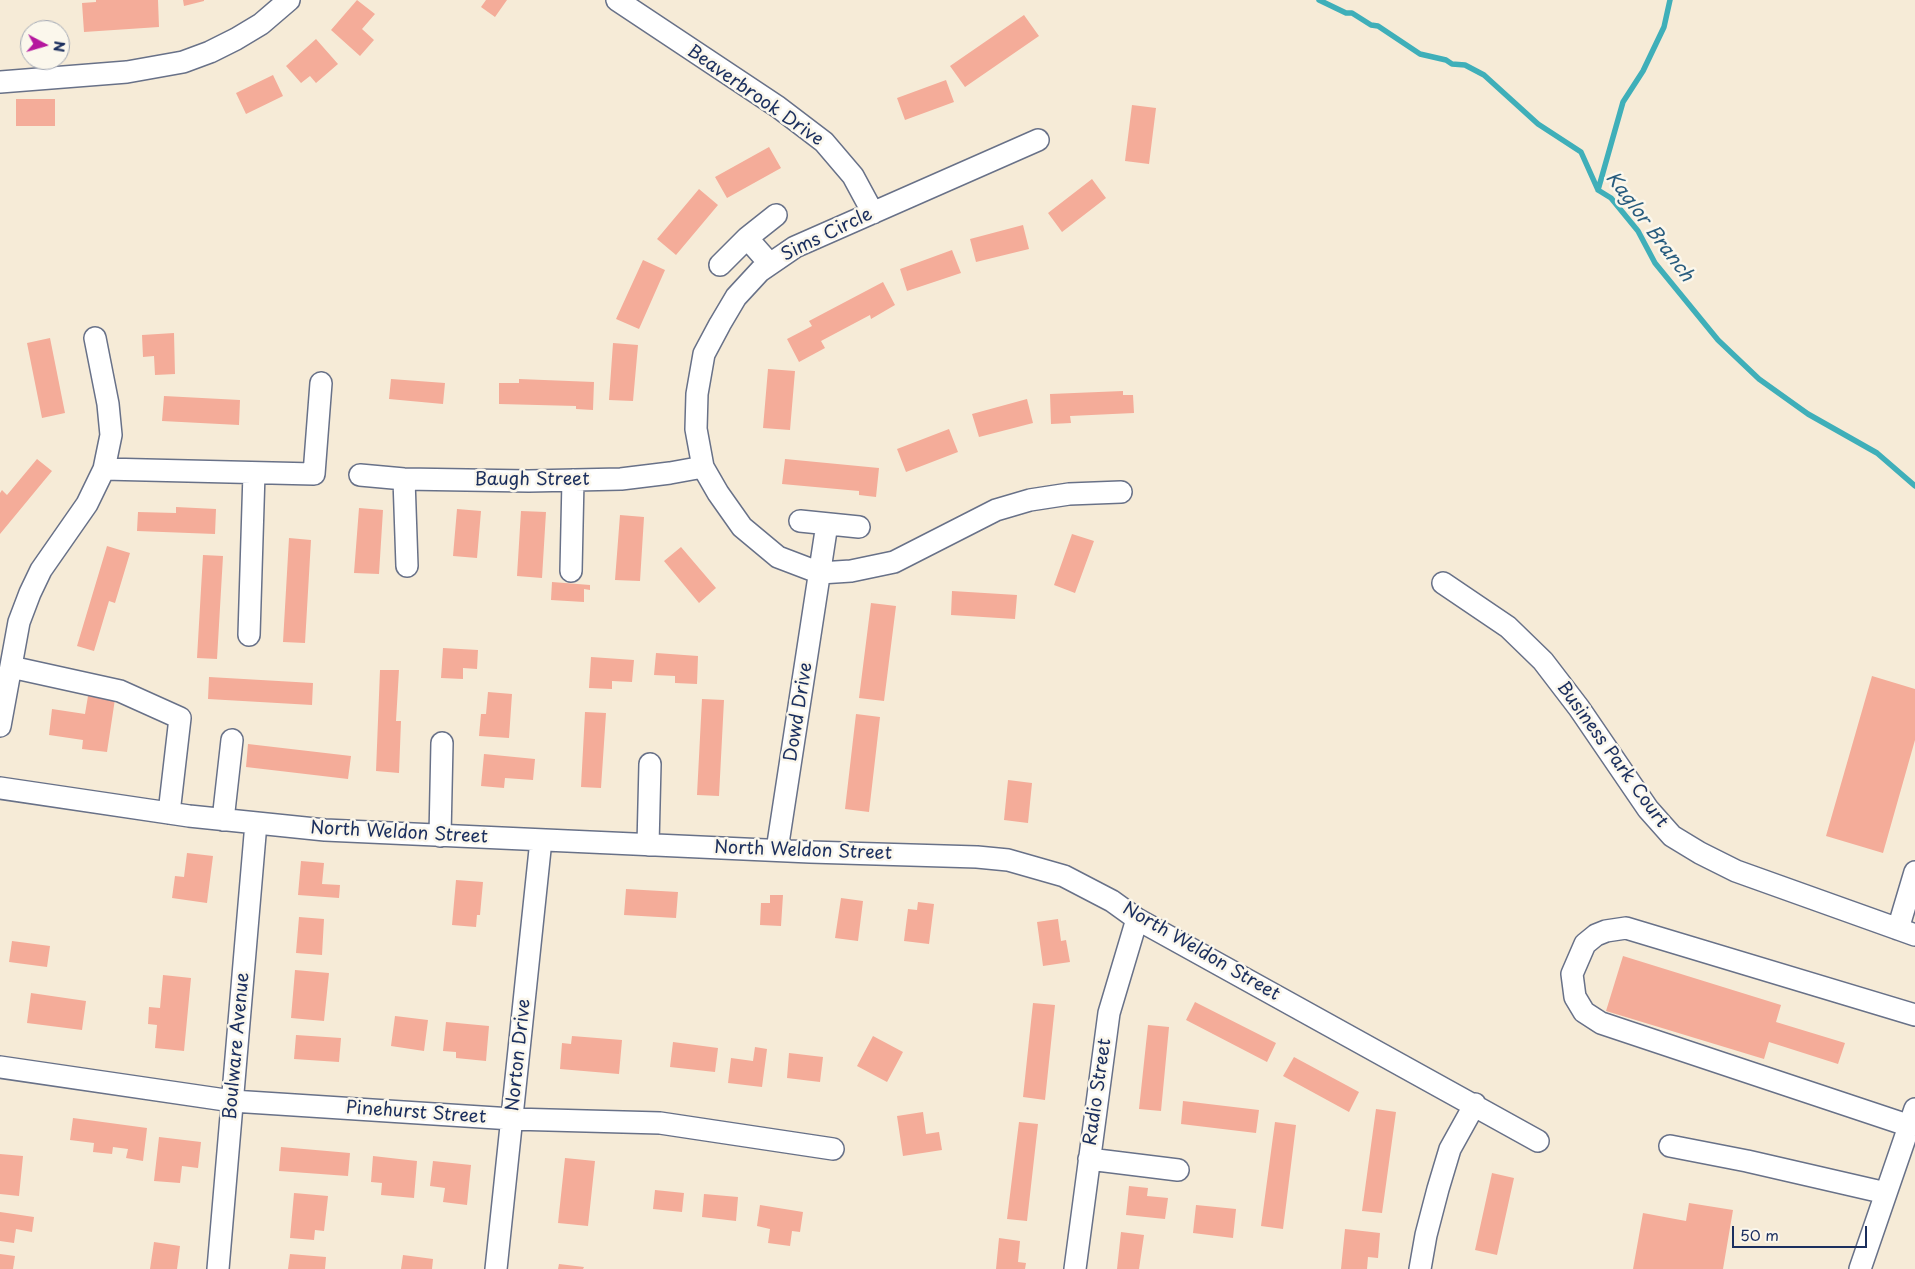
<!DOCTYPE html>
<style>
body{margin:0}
#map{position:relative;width:1915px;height:1269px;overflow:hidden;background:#f6ebd7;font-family:"Playpen Sans",sans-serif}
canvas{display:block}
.north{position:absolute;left:20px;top:20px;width:50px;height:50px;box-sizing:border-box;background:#fbf7ec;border:1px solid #a1a7b3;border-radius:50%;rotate:96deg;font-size:14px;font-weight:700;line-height:20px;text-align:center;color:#1b2f5e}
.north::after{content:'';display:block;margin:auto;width:18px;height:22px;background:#b5179e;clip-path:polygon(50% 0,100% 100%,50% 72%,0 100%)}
.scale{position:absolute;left:1732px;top:1226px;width:135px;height:22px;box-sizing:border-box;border:2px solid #1b2f5e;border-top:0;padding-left:6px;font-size:15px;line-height:18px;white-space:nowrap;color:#1b2f5e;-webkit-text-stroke:4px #fbf7ec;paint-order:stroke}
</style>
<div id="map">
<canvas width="1915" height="1269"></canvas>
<div class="north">N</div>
<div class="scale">50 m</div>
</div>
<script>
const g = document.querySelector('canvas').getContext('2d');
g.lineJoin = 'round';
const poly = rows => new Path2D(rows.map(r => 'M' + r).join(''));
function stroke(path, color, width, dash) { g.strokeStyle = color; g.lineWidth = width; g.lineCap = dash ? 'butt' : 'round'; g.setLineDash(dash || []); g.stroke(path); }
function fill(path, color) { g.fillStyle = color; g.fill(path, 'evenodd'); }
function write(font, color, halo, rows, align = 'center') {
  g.font = font + ' "Playpen Sans",sans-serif'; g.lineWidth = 5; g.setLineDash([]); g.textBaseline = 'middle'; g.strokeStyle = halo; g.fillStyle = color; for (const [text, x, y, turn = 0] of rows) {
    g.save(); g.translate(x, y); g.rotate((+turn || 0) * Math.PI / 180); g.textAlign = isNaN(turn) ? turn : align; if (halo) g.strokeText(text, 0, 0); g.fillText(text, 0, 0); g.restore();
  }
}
stroke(poly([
 [1319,0,1346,13,1352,13,1371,25,1378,26,1420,54,1446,60,1452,64,1465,65,1484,75,1538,124,1581,152,1598,190,1611,198,1638,231,1655,263,1718,340,1759,379,1808,414,1877,453,1915,486],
 [1598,190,1623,102,1643,71,1664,27,1670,0]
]), '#3fafb9', 5.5);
fill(poly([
 [96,0,158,0,159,27,84,32,82,3,96,2],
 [183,0,204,0,204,1,184,6],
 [357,0,375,14,362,29,374,40,360,56,331,30],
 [486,0,507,0,495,17,481,7],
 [1024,15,1039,36,965,87,950,66],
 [316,39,338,64,316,83,310,76,301,83,286,66],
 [273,75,283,96,246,114,236,93],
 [946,80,954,102,905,120,897,98],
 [16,99,55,99,55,126,16,126],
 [1132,105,1156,108,1149,164,1125,161],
 [769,147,781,168,727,198,715,177],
 [1092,179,1106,198,1062,232,1048,213],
 [699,189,718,205,676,255,657,239],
 [1023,225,1029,249,976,262,970,239],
 [952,250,961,273,907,291,900,269],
 [643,260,665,270,639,329,616,319],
 [883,282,895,305,871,319,870,315,821,341,825,348,799,362,787,339,812,326,809,321],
 [174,333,175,374,155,375,154,356,143,357,142,335],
 [50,338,65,413,42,418,27,343],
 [613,343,638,345,633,401,609,400],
 [768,369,795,371,790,430,763,428],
 [391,379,445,383,443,404,389,399],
 [519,379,594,382,593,410,576,409,576,406,499,404,499,383,519,383],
 [1123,391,1123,395,1133,395,1134,413,1070,416,1071,423,1051,424,1050,394],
 [164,396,240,400,239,425,162,421],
 [1027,399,1033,423,979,437,972,414],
 [949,429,958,452,906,472,897,449],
 [37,459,52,471,0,534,0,493,2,490,7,495],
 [785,459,879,468,876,497,859,495,859,491,782,484],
 [176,507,216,509,215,534,137,531,138,512,176,513],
 [359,508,383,510,379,574,354,573],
 [457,509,481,511,477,558,453,556],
 [521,511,546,512,542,578,517,576],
 [620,515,644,517,640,581,615,580],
 [1072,534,1094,541,1075,593,1054,585],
 [289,538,311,540,305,643,283,642],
 [107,546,130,553,115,603,109,601,94,651,77,646],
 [681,547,716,588,699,603,664,561],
 [203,555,223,556,217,659,197,658],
 [552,582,590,585,590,590,584,589,584,602,551,600],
 [952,591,1017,595,1015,619,951,615],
 [871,603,896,606,884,701,859,698],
 [443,648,478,650,477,669,463,668,463,679,441,678],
 [656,653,698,656,697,684,675,683,675,676,654,675],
 [591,657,634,660,632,682,612,681,612,689,589,688],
 [380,670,399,670,396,721,401,721,399,773,376,771],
 [1872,676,1915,689,1915,740,1883,853,1826,836],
 [209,677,313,683,312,705,208,699],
 [488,692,512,694,509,738,479,736,481,714,486,714],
 [88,696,115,699,107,752,82,749,83,740,49,735,52,709,85,714],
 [702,699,724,700,719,796,697,795],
 [585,712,606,713,601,788,581,787],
 [856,714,880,717,869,812,845,809],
 [248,744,351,756,348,779,246,767],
 [484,754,535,759,533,780,505,778,504,788,481,786],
 [1008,780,1032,783,1028,823,1004,820],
 [187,853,213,856,207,903,172,898,175,876,184,877],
 [301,861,324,863,322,884,340,885,339,898,298,895],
 [456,880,483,882,480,915,477,915,476,927,452,925],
 [626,889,678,892,676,918,624,915],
 [770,895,783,895,781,926,760,925,761,903,770,903],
 [841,898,863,901,858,941,835,938],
 [918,902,934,904,929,944,904,941,908,909,917,910],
 [299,917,324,919,322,955,296,953],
 [1058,919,1061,941,1066,940,1070,962,1043,966,1037,922],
 [12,941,50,946,47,967,9,962],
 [1623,956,1781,1005,1776,1022,1845,1043,1838,1064,1769,1042,1764,1059,1606,1011],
 [295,970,329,973,324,1021,291,1018],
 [163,975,191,978,184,1051,155,1048,157,1025,148,1024,149,1007,160,1008],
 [31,993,86,1001,82,1030,27,1023],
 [1195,1002,1276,1043,1267,1062,1186,1020],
 [1033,1003,1055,1005,1045,1100,1023,1097],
 [395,1016,428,1020,424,1051,391,1046],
 [446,1022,489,1026,486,1061,456,1058,456,1052,443,1051],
 [1148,1025,1169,1027,1161,1111,1139,1109],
 [296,1035,341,1038,339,1062,294,1059],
 [572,1036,622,1040,619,1074,560,1069,562,1043,571,1044],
 [873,1036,903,1052,887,1082,857,1066],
 [673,1042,718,1048,715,1072,670,1067],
 [755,1047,767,1049,762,1087,728,1083,731,1058,753,1061],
 [789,1053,823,1057,820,1082,787,1078],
 [1294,1057,1359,1092,1349,1112,1283,1076],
 [1183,1101,1259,1110,1256,1133,1181,1124],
 [1376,1109,1396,1112,1382,1213,1362,1211],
 [923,1112,926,1134,939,1132,942,1150,903,1156,897,1116],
 [73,1118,147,1128,143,1161,126,1158,128,1149,113,1147,112,1154,93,1152,94,1143,70,1140],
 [1019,1122,1038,1124,1027,1221,1007,1219],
 [1275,1122,1296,1125,1283,1229,1261,1226],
 [159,1137,201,1142,198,1168,182,1166,180,1183,154,1181],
 [281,1147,350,1153,348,1176,279,1171],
 [0,1154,23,1156,19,1196,0,1194],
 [373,1156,417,1161,414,1198,381,1195,382,1183,371,1182],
 [565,1158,595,1161,588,1226,558,1223],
 [433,1161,471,1165,467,1205,443,1202,445,1188,430,1186],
 [1492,1173,1514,1178,1497,1255,1475,1250],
 [1129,1186,1148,1188,1147,1196,1168,1198,1165,1219,1126,1215],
 [655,1190,684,1193,682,1212,653,1209],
 [294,1193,328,1196,324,1231,315,1230,314,1240,290,1238],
 [704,1194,738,1197,736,1221,702,1217],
 [1689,1203,1733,1210,1723,1269,1633,1269,1643,1213,1686,1221],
 [760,1205,803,1212,800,1232,792,1231,790,1246,768,1243,770,1229,757,1226],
 [1196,1205,1236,1209,1233,1238,1193,1233],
 [0,1212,34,1217,32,1232,16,1229,14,1243,0,1241],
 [1345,1229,1380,1233,1378,1258,1368,1257,1367,1269,1341,1269],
 [1121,1232,1144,1235,1139,1269,1117,1269],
 [999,1238,1020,1241,1018,1262,1026,1263,1025,1269,996,1269],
 [154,1242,180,1246,177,1269,150,1269],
 [0,1254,15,1256,13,1269,0,1269],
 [290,1254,326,1257,325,1269,288,1269],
 [403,1255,433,1259,432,1269,401,1269],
 [559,1264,584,1267,583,1269,558,1269]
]), '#f4ac99');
const minor = poly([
 [617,0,778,107,824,142,853,176,873,213],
 [0,82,127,72,183,62,210,52,236,39,261,24,289,0],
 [1038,140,795,247,760,271,736,297,720,324,704,354,697,394,696,429,703,467,718,493,742,527,778,557,820,573,851,571,894,562,996,510,1030,500,1069,494,1121,492],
 [770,264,747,238,776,215],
 [720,265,747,238],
 [104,469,314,474,321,383],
 [360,475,404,479,529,481,621,479,670,473,703,467],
 [404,479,407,566],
 [800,521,859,527],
 [571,571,573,480],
 [1443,583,1508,627,1543,661,1579,708,1648,809,1672,836,1700,853,1736,871,1915,935],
 [249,635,254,473],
 [11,667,120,691,180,718,169,813],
 [0,726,19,622,30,593,41,570,87,504,104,469,111,435,108,404,95,338],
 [0,788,189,816,325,830,810,852,977,857,1008,860,1064,876,1112,901,1137,919,1538,1141],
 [223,820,232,740],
 [440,836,442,743],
 [648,845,650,764],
 [777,850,827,524],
 [1898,929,1915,872],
 [0,1067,232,1101,512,1119,660,1123,833,1149],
 [1910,1126,1601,1023,1584,1012,1575,997,1572,974,1585,944,1596,935,1606,931,1626,928,1915,1015],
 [1670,1146,1747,1161,1886,1193],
 [1089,1159,1178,1170],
 [218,1269,256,823],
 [496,1269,541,840],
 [1075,1269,1109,1013,1137,919],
 [1420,1269,1426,1235,1438,1189,1450,1149,1475,1104],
 [1860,1269,1915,1109]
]);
stroke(minor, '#687188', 24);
stroke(minor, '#fff', 21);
write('18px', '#1b2f5e', '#fbf7ec', [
 ["Beaverbrook Drive",755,96,35],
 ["Sims Circle",827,235,-26],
 ["Baugh Street",532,480],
 ["Dowd Drive",799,712,-81],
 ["Business Park Court",1612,755,54],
 ["North Weldon Street",399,833,3],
 ["North Weldon Street",803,851,2],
 ["North Weldon Street",1201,952,30],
 ["Boulware Avenue",237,1046,-85],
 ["Norton Drive",519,1055,-84],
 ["Radio Street",1098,1092,-82],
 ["Pinehurst Street",416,1113,4]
]);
write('italic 19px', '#285c7e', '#fbf7ec', [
 ["Kaglor Branch",1649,227,53]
]);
</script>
